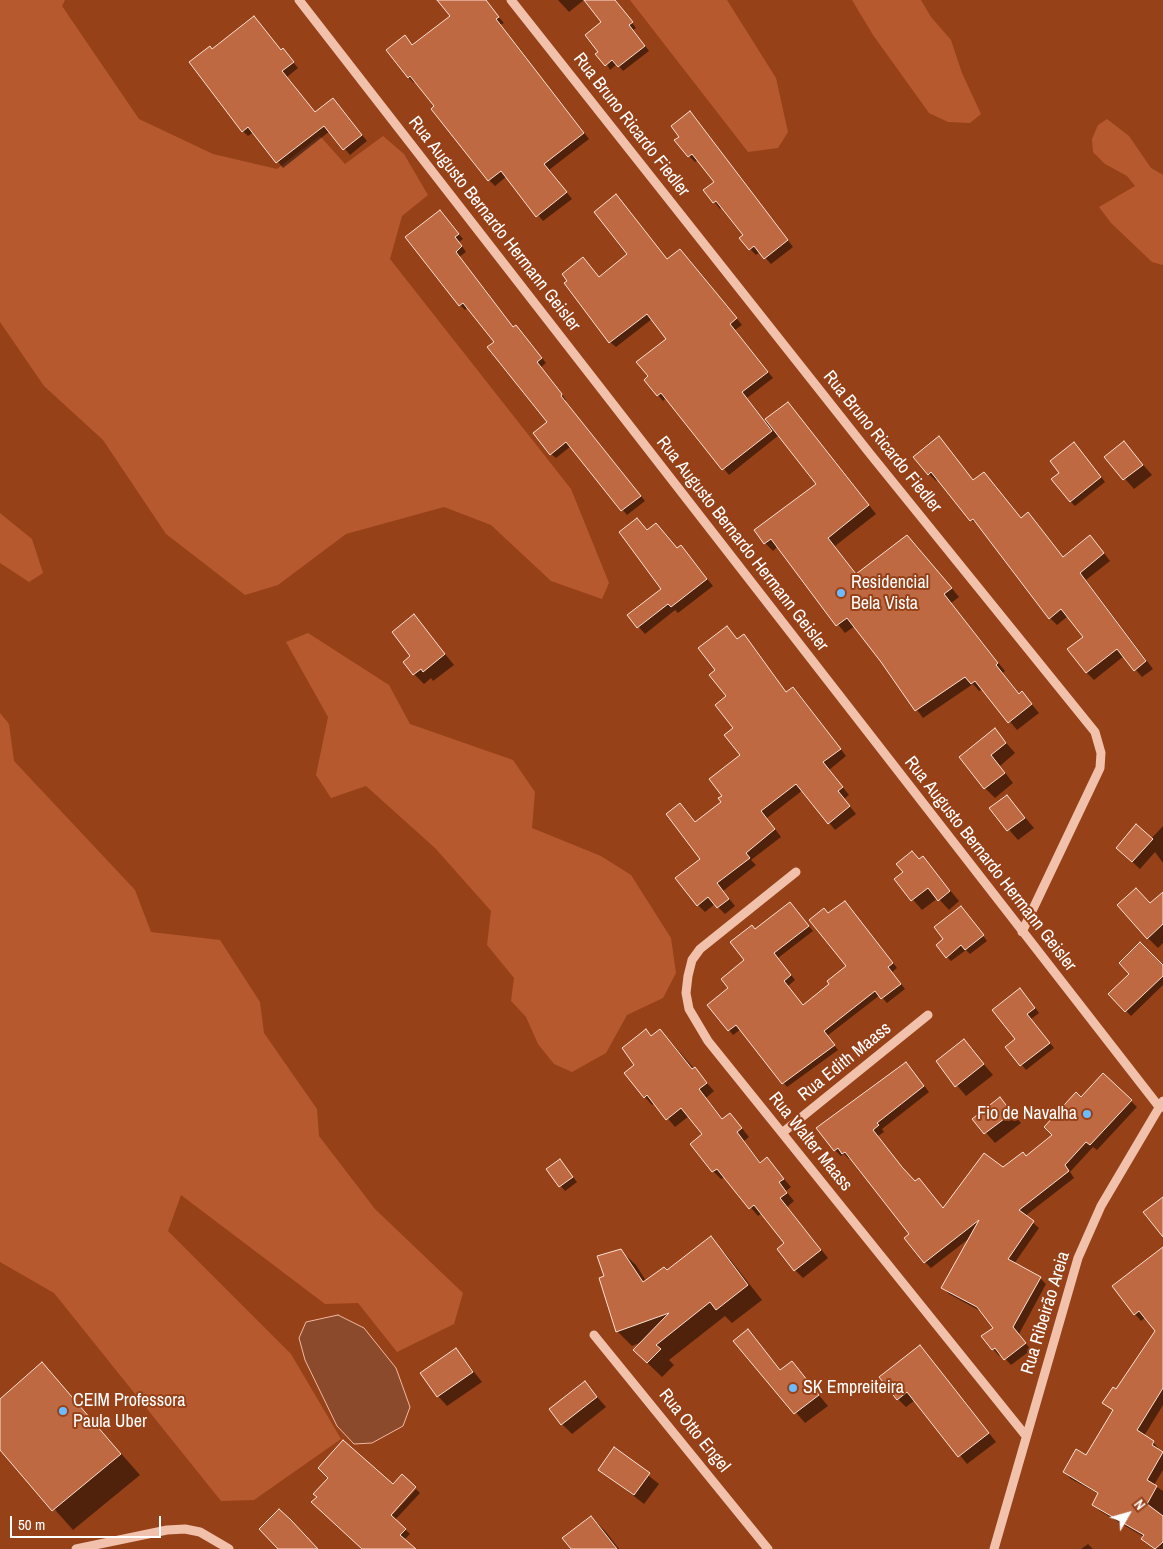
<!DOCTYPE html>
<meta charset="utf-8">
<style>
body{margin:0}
#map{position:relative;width:1163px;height:1549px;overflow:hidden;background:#974118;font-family:"Archivo Narrow",sans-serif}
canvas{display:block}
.north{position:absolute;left:1103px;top:1489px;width:50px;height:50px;-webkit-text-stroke:4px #974118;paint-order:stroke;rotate:52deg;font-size:14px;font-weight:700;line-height:20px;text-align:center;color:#fff}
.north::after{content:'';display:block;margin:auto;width:18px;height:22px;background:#fff;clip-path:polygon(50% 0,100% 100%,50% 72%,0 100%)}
.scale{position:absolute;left:10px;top:1516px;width:151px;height:22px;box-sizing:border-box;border:2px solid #fff;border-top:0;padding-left:6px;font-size:15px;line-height:18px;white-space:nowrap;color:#fff;-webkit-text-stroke:4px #974118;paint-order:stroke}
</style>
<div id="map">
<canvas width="1163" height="1549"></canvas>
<div class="north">N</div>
<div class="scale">50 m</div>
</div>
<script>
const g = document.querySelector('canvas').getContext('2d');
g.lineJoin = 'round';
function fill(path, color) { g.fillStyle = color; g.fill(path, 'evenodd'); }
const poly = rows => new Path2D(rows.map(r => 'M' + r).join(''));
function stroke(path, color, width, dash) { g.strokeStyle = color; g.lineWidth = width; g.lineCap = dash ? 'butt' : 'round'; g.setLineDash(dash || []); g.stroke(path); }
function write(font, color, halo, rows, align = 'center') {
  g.font = font + ' "Archivo Narrow",sans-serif'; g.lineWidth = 4; g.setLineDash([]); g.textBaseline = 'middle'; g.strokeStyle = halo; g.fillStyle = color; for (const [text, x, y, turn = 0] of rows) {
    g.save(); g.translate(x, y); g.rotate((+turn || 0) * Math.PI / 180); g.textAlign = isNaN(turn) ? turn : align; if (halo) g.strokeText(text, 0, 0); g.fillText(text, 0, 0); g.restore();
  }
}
fill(poly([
 [0,0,65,0,62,6,139,119,213,154,277,169,320,136,345,164,383,136,404,154,428,195,402,216,390,259,571,489,609,583,602,599,551,581,491,525,444,507,346,534,278,585,245,595,166,534,103,440,44,386,0,322],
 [630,0,727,0,776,78,788,132,778,148,748,152],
 [852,0,921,0,931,17,951,40,962,73,981,114,970,123,948,122,929,113,873,35],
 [1107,119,1129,136,1151,168,1163,175,1163,265,1152,262,1111,223,1099,207,1135,186,1127,176,1105,164,1093,152,1092,139,1098,125],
 [0,513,32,539,43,573,29,582,0,563],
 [308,633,389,685,410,724,513,760,535,792,532,828,601,856,631,875,671,938,676,973,663,998,627,1015,606,1053,572,1072,554,1064,538,1044,526,1017,511,1001,514,978,487,945,491,911,435,848,366,786,331,798,316,775,328,717,286,642],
 [0,713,9,724,14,761,135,890,151,932,220,940,260,1002,264,1033,317,1109,319,1136,375,1209,463,1293,454,1324,397,1352,358,1303,325,1304,181,1195,168,1231,291,1354,341,1439,254,1500,221,1501,54,1293,0,1262]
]), '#b7592f');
const water = poly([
 [338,1315,364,1328,396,1368,410,1407,403,1426,372,1443,354,1444,337,1426,305,1360,299,1338,306,1322,338,1315]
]);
fill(water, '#8a4a2b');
stroke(water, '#f3b89f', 1);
fill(poly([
 [439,0,483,0,504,23,500,25,589,139,549,170,572,199,543,221,506,177,495,186,489,180,433,109,436,106,416,81,414,83,408,77,404,36,413,46,451,16],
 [558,0,584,0,569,12],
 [619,6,636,28,633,30,649,51,623,71,617,64,610,70,600,52,603,23],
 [212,51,281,51,288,56,298,68,287,77,315,114,338,106,367,141,350,155,330,131,283,168,254,132,248,136,243,131],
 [696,119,793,247,771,264,760,252,756,255,750,249,745,235,723,207,720,209,705,190,716,182,698,160,695,162,689,156,680,137],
 [444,216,463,239,459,242,466,252,459,257,514,328,520,331,546,363,541,367,566,400,564,401,645,501,627,515,571,446,556,458,551,454,548,422,495,342,468,307,465,310,460,305],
 [686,256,742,325,735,330,773,378,747,398,765,421,787,403,876,514,835,546,857,575,915,544,959,597,951,603,1005,671,1003,673,1020,695,1029,701,1039,713,1017,730,983,689,979,691,973,684,923,718,855,626,845,633,810,590,778,546,773,551,765,543,818,485,779,435,729,475,666,398,663,401,658,395,649,377,668,339,652,319,616,347,610,342,599,278],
 [939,438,974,481,1021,519,1035,521,1064,558,1090,537,1097,544,1110,561,1086,580,1153,669,1142,677,1124,656,1094,680,1087,673,1069,649,1084,637,1068,616,1057,625,1050,618,980,526,971,520,939,479,936,481,929,474],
 [1124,443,1152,475,1134,489,1106,457],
 [1078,448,1105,482,1075,506,1070,501,1061,473],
 [637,519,648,531,656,524,677,549,687,554,713,586,678,613,675,610,645,634,629,616,663,589],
 [414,616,454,665,433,681,431,678,424,684,414,674,412,656],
 [744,635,787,693,793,688,800,695,846,756,829,770,849,795,844,799,856,814,835,830,803,790,767,818,781,837,751,860,756,865,723,891,735,906,725,914,715,904,705,912,698,905,702,859,695,823,722,802,742,755,728,696,717,670,738,640],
 [995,730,1015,753,1000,766,1013,783,995,798,985,788],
 [1007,796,1034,828,1018,840,991,809],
 [1163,826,1163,863,1155,852,1140,869,1125,855,1151,839],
 [923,858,959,901,949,910,938,898,922,910,895,879],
 [1163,897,1163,943,1158,948,1148,938,1150,904],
 [790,904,813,931,778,958,795,980,788,986,804,1006,831,985,847,967,829,915,849,907,897,968,892,972,905,989,887,1003,880,995,827,1036,838,1050,787,1087,741,1029,733,1035,729,1030,730,988,746,961,756,931],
 [965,912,987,941,970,954,966,950,951,961,947,957,945,939],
 [1163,967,1163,985,1131,1016,1110,994,1131,974],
 [1025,994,1039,1013,1031,1019,1054,1048,1026,1070,1007,1047,1016,1040],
 [660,1030,714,1091,706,1098,723,1119,737,1122,749,1137,744,1141,761,1163,767,1159,791,1187,786,1191,794,1201,787,1207,828,1258,803,1278,795,1270,786,1243,762,1213,758,1216,725,1177,721,1179,713,1171,692,1144,704,1135,689,1116,675,1127,655,1103,652,1105,645,1097,636,1065,652,1037],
 [964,1041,993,1075,966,1096,937,1062],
 [912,1070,929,1092,882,1129,884,1132,878,1136,908,1175,915,1183,919,1179,944,1209,1003,1169,1026,1157,1054,1135,1081,1099,1131,1101,1137,1107,1097,1150,1093,1147,1070,1172,1074,1178,1025,1216,1039,1228,1014,1264,1040,1278,1046,1284,1019,1334,1031,1350,1011,1365,1001,1354,999,1356,983,1337,994,1328,982,1312,949,1294,943,1288,971,1237,931,1268,925,1262,911,1234,851,1158,849,1159,844,1154,841,1156,835,1150],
 [1000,1099,1021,1123,995,1143,974,1119],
 [560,1161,577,1182,565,1191,548,1170],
 [710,1238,725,1253,762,1300,732,1323,725,1316,669,1360,674,1365,662,1377,634,1350,642,1342,632,1346,617,1331,606,1277,621,1251,636,1265,646,1281,667,1272],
 [1163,1249,1163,1405,1144,1436,1153,1442,1163,1454,1163,1470,1154,1485,1163,1491,1163,1549,1155,1549,1143,1539,1144,1537,1100,1511,1093,1505,1099,1494,1071,1479,1064,1472,1086,1457,1114,1411,1104,1403,1117,1391,1157,1331,1146,1317,1141,1321,1135,1314],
 [747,1331,781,1371,792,1363,828,1406,805,1423,735,1341],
 [456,1349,482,1382,447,1406,438,1396],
 [927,1355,996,1442,967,1464,915,1400,906,1407,898,1399],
 [42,1364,140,1475,73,1530,0,1448,0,1400],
 [585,1383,606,1407,572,1434,562,1424],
 [615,1449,659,1484,644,1504,600,1470],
 [416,1489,420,1493,395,1520,410,1534,404,1540,414,1549,363,1549,386,1519,387,1521],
 [591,1517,606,1532,619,1549,573,1549],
 [1088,1544,1093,1549,1081,1549]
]), '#0007');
const building = poly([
 [437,0,486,0,499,17,496,19,584,133,544,164,567,192,536,217,501,171,488,181,431,109,434,106,410,76,408,78,386,50,405,35,412,45,450,16,437,0],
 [584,0,615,0,633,22,629,25,645,46,618,67,612,60,605,66,595,54,598,52,585,35,601,22,584,0],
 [254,16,281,50,283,48,294,62,282,71,315,112,333,98,362,135,343,150,324,126,276,163,248,127,242,132,189,62,210,46,212,49,254,16],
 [690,111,788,240,764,259,754,246,749,250,739,238,743,235,716,201,713,203,703,190,714,182,692,154,688,157,674,140,679,137,671,126,690,111],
 [616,194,667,259,680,249,737,318,730,324,768,372,742,392,772,431,722,470,661,393,657,396,644,380,648,376,636,362,666,339,647,314,609,343,564,283,567,281,562,274,583,257,599,277,627,254,594,212,616,194],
 [440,210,459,234,455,237,462,246,456,252,513,327,516,325,542,358,537,362,562,394,561,396,641,496,621,511,566,442,550,455,533,433,547,422,487,347,494,342,463,303,459,306,405,237,440,210],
 [788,402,869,505,828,538,856,574,907,535,952,588,944,594,998,663,996,665,1019,694,1022,691,1032,704,1008,723,975,681,971,684,965,677,915,711,881,662,847,618,836,626,771,539,764,544,754,530,816,484,765,419,788,402],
 [939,436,973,480,984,472,1021,518,1028,512,1063,557,1090,535,1104,553,1080,573,1146,661,1134,671,1117,649,1086,673,1067,649,1083,637,1061,609,1049,619,973,519,970,521,931,472,928,475,913,457,939,436],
 [1124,441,1143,465,1123,480,1104,457,1124,441],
 [1074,442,1101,477,1070,502,1051,479,1059,473,1050,461,1074,442],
 [637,518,647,530,656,523,677,548,681,545,707,579,671,607,668,604,637,628,627,615,661,589,619,532,637,518],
 [414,614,445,654,423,672,421,669,413,675,403,662,410,656,392,632,414,614],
 [727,626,737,639,744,634,786,692,793,687,841,749,823,762,843,787,838,791,850,806,828,824,796,784,761,811,775,829,746,853,750,858,717,883,729,899,717,908,708,897,697,906,675,878,700,859,666,814,680,803,695,822,721,802,718,798,722,796,709,779,740,755,724,735,733,728,715,705,726,696,709,675,715,670,698,648,727,626],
 [995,728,1006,743,991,755,1005,773,984,789,959,757,995,728],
 [1007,795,1025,818,1007,831,989,808,1007,795],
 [1136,824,1153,839,1132,862,1116,848,1136,824],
 [912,851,919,859,923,856,950,891,938,901,928,888,911,901,894,879,903,872,896,864,912,851],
 [1136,888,1150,903,1163,892,1163,924,1147,939,1117,905,1136,888],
 [845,901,893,963,888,967,901,984,881,999,875,991,824,1031,835,1045,782,1084,736,1025,728,1031,707,1005,728,988,721,979,744,960,730,942,752,925,755,929,790,902,809,926,774,953,791,975,784,981,803,1005,829,984,827,981,846,966,809,920,824,908,828,913,845,901],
 [961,906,984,935,965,950,961,945,946,958,936,945,943,939,934,927,961,906],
 [1140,942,1163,965,1163,976,1125,1012,1108,994,1129,974,1119,963,1140,942],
 [1020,988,1035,1008,1027,1014,1050,1043,1020,1066,1005,1047,1015,1039,992,1010,1020,988],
 [646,1029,651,1036,660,1029,692,1069,695,1067,707,1083,699,1089,722,1119,730,1113,742,1128,737,1132,760,1163,767,1157,784,1179,779,1182,787,1193,780,1198,821,1250,794,1271,777,1249,784,1243,754,1205,749,1209,717,1169,712,1172,690,1144,702,1134,681,1108,666,1120,647,1095,644,1098,624,1073,634,1065,622,1048,646,1029],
 [964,1039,984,1064,955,1087,936,1061,964,1039],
 [906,1062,924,1086,877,1123,879,1125,873,1130,902,1167,915,1181,919,1178,943,1208,984,1153,1003,1167,1023,1152,1026,1156,1052,1135,1044,1127,1076,1092,1081,1097,1103,1073,1132,1100,1090,1145,1086,1142,1065,1165,1069,1171,1019,1210,1034,1221,1008,1259,1041,1277,1013,1327,1026,1343,1004,1360,995,1348,992,1350,981,1336,993,1328,977,1307,941,1288,979,1220,924,1263,904,1238,909,1234,845,1152,842,1154,838,1148,834,1151,816,1128,906,1062],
 [1000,1097,1012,1113,984,1134,972,1119,1000,1097],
 [560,1159,573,1177,559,1187,546,1169,560,1159],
 [1163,1197,1163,1237,1143,1212,1163,1197],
 [711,1236,748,1285,716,1310,710,1302,656,1345,661,1349,647,1363,633,1350,669,1313,616,1332,599,1278,604,1276,597,1256,621,1249,643,1282,664,1267,667,1270,711,1236],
 [1163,1247,1163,1388,1137,1430,1154,1441,1152,1445,1163,1452,1147,1480,1157,1486,1147,1504,1163,1516,1163,1542,1155,1549,1141,1539,1144,1535,1092,1505,1098,1493,1063,1472,1076,1449,1086,1455,1113,1410,1102,1403,1113,1387,1116,1389,1155,1331,1139,1311,1134,1315,1112,1286,1163,1247],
 [748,1329,780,1370,792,1361,819,1395,794,1414,733,1341,748,1329],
 [920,1345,989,1433,958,1457,907,1392,897,1400,879,1377,920,1345],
 [456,1348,473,1372,437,1397,420,1373,456,1348],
 [42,1362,121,1454,52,1511,0,1450,0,1399,42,1362],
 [585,1381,597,1397,561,1425,549,1409,585,1381],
 [343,1440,393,1484,402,1474,416,1487,391,1515,406,1529,400,1535,416,1549,362,1549,311,1502,317,1497,313,1494,328,1478,318,1468,343,1440],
 [614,1447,650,1473,634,1495,598,1470,614,1447],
 [279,1509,291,1520,318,1549,278,1549,259,1529,279,1509],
 [591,1516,617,1549,571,1549,562,1538,591,1516]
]);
fill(building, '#be6941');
stroke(building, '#fce0d3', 1);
stroke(poly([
 [299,0,1160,1108],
 [511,0,871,455,1095,732,1101,753,1100,768,1022,932],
 [796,872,700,949,692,960,688,976,686,993,689,1009,708,1041,1026,1436],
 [782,1133,928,1015],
 [594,1335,768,1549],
 [76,1549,167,1530,185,1529,200,1532,229,1549],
 [994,1549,1078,1258,1101,1206,1163,1101]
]), '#f1c1ac', 9);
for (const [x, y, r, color] of [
 [841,593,5,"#6cbaff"],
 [1087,1114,5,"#6cbaff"],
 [793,1388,5,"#6cbaff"],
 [63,1411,5,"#6cbaff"]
]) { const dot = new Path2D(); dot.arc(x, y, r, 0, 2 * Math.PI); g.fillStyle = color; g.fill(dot); stroke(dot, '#974118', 2); }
write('18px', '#fff', '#974118', [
 ["Rua Bruno Ricardo Fiedler",631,125,52],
 ["Rua Augusto Bernardo Hermann Geisler",494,224,52],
 ["Rua Bruno Ricardo Fiedler",882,442,51],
 ["Rua Augusto Bernardo Hermann Geisler",742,544,52],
 ["Rua Augusto Bernardo Hermann Geisler",990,864,52],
 ["Rua Edith Maass",845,1062,-39],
 ["Rua Walter Maass",810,1142,51],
 ["Rua Ribeirão Areia",1046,1313,-73],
 ["Rua Otto Engel",694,1431,51]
]);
write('18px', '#fff', '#974118', [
 ["Residencial",851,583],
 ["Bela Vista",851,604],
 ["Fio de Navalha",1077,1114,"right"],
 ["SK Empreiteira",803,1388],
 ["CEIM Professora",73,1401],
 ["Paula Uber",73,1422]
], 'left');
</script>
